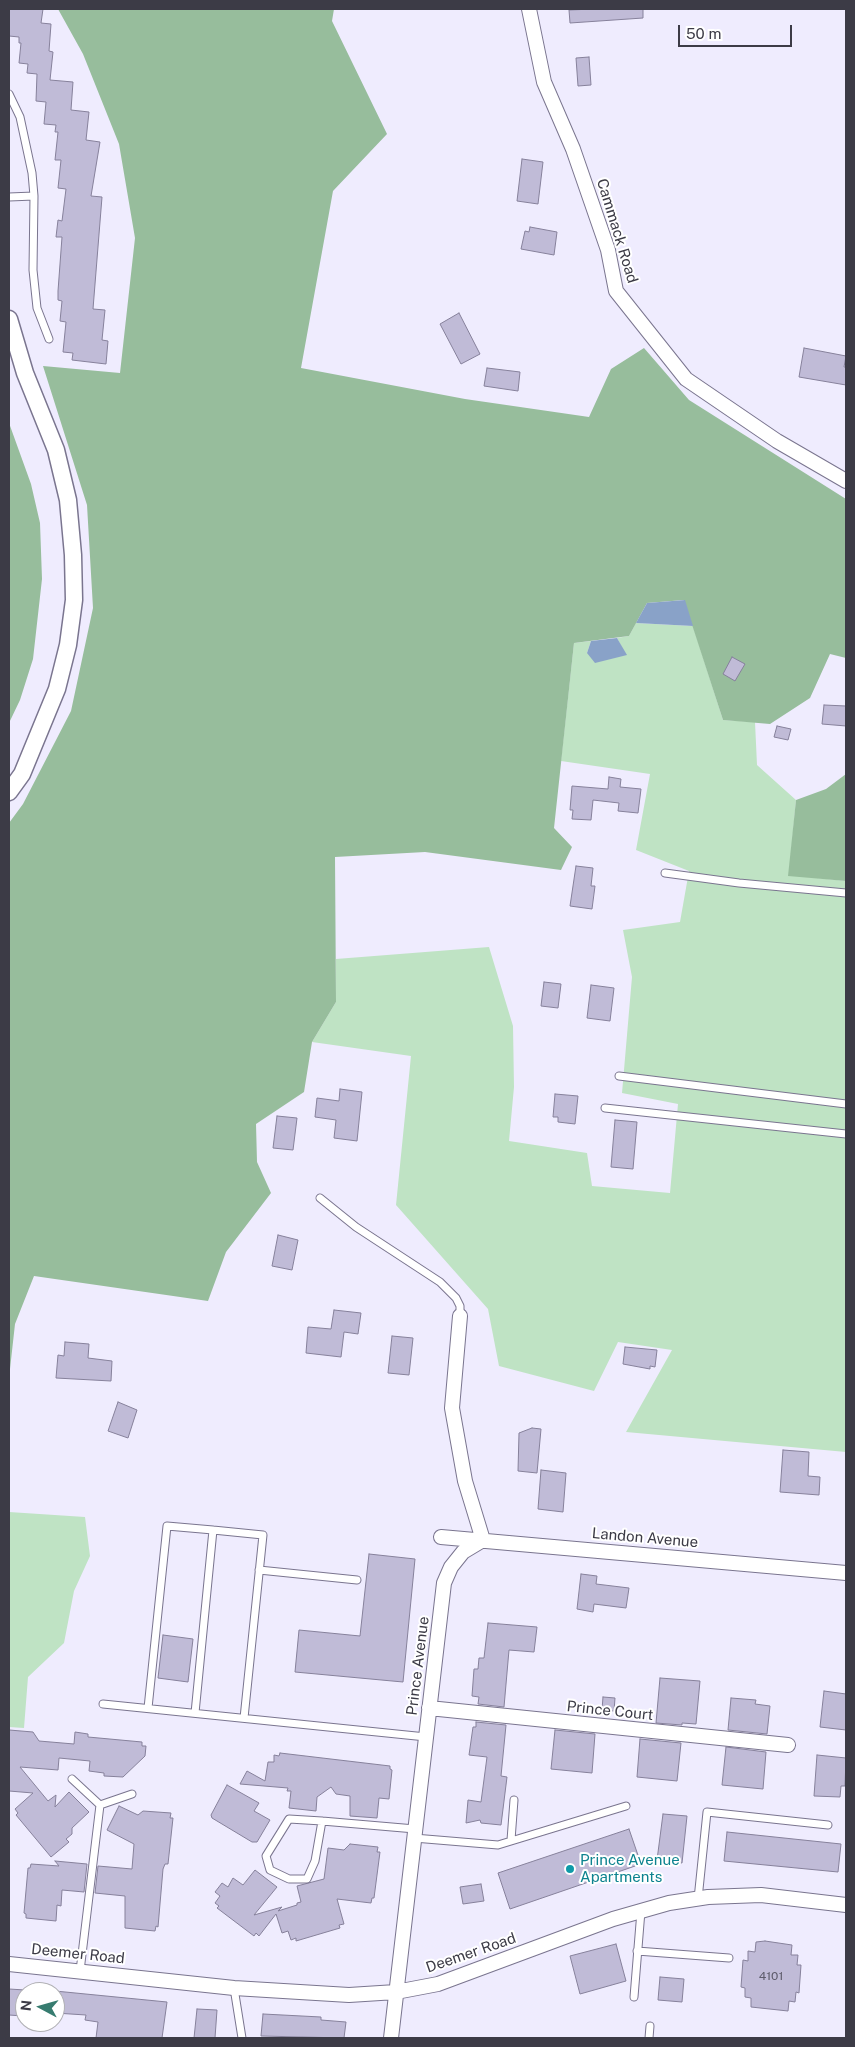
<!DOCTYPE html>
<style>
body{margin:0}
#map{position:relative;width:855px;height:2047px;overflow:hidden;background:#efecfe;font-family:"Public Sans",sans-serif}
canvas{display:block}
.frame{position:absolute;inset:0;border:10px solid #3c3b46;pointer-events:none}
.north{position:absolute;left:15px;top:1982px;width:50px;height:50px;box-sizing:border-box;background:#fff;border:1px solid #b1b1b5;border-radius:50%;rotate:276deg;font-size:14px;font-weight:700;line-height:20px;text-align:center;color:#3c3b46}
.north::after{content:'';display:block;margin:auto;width:18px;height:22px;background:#377c70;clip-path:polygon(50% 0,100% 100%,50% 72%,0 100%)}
.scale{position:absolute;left:678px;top:25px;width:114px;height:22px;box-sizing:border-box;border:2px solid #3c3b46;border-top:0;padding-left:6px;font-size:15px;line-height:18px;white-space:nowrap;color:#3c3b46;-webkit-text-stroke:4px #fff;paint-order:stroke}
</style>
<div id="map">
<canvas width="855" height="2047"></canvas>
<div class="frame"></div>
<div class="north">N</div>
<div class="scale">50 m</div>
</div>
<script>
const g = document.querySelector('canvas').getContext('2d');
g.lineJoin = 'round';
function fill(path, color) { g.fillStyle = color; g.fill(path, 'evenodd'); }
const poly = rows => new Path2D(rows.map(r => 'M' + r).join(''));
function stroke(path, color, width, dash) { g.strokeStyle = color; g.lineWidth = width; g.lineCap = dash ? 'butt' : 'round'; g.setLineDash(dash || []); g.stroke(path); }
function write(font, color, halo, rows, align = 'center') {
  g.font = font + ' "Public Sans",sans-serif'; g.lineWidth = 4; g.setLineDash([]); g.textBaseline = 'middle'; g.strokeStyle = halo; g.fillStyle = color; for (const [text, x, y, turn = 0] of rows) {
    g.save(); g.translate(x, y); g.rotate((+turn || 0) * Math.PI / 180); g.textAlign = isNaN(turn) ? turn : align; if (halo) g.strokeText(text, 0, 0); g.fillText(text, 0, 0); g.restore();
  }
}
fill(poly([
 [636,623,693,626,723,720,755,722,757,765,796,800,789,875,846,881,846,1452,626,1432,672,1350,618,1342,594,1391,499,1366,488,1309,396,1205,411,1056,312,1042,336,1002,336,959,489,947,513,1026,514,1087,509,1141,587,1153,592,1186,670,1193,678,1104,622,1093,632,977,623,930,680,922,689,871,636,850,650,774,561,761,574,643,591,641,587,653,626,655,617,638,629,636],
 [9,1512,85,1517,90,1556,74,1591,64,1643,28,1677,24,1728,9,1727]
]), '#bfe3c4');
fill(poly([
 [58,9,334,9,332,21,387,134,333,191,301,368,465,399,589,417,611,369,644,348,689,400,846,499,846,658,830,654,810,698,770,724,723,720,684,600,647,603,629,636,574,643,554,828,572,847,561,870,425,852,335,857,336,1002,312,1042,304,1092,256,1124,257,1162,271,1193,226,1252,208,1301,34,1276,15,1324,9,1378,9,823,23,804,71,711,93,608,87,505,43,366,120,373,135,238,119,144,83,54],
 [9,423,31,484,40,523,42,579,33,659,20,700,9,723],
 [846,774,846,881,788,876,796,800,826,789]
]), '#97bd9c');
fill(poly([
 [685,600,693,626,636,623,647,603],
 [617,638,627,655,595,663,587,653,591,641]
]), '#89a2c8');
const building = poly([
 [9,9,43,9,41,23,51,24,49,51,53,52,50,80,73,82,71,110,89,112,86,140,100,142,91,196,102,197,93,309,105,310,102,340,108,341,106,364,72,360,73,353,63,352,66,322,60,321,62,301,58,300,58,291,62,237,56,237,58,220,62,221,66,189,58,188,61,160,55,160,58,132,55,132,56,125,44,124,46,102,36,101,37,74,27,73,28,64,19,63,21,43,19,43,19,37,9,36,9,9],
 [594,9,643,9,643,18,570,23,569,10,594,9],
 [589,57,591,85,578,86,576,58,589,57],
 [522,159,543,162,538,204,517,201,522,159],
 [530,227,557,232,554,255,521,249,525,231,529,232,530,227],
 [459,313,480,354,461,364,440,324,459,313],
 [804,348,846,356,844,367,846,367,846,385,799,377,804,348],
 [487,368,520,372,518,391,484,386,487,368],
 [732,657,745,664,735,681,723,674,732,657],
 [824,705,846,706,846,726,822,724,824,705],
 [777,726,791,729,788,740,774,737,777,726],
 [609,777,621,779,620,787,641,789,638,813,618,811,619,803,593,800,591,820,572,819,573,810,570,810,572,786,608,789,609,777],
 [576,866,593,868,591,886,595,886,592,909,570,906,576,866],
 [544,982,561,984,558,1008,541,1006,544,982],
 [591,985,614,988,610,1021,587,1018,591,985],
 [340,1089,362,1092,357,1141,334,1138,336,1120,315,1117,317,1098,339,1101,340,1089],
 [555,1094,578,1096,575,1124,558,1122,558,1117,553,1117,555,1094],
 [277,1116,297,1118,293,1150,273,1148,277,1116],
 [615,1120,637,1122,633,1169,611,1167,615,1120],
 [278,1235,298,1240,292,1270,272,1266,278,1235],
 [334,1310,361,1313,358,1334,344,1332,341,1357,306,1353,308,1327,331,1329,334,1310],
 [392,1336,413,1338,409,1375,388,1373,392,1336],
 [65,1342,89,1344,88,1358,112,1361,111,1381,56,1378,58,1355,64,1356,65,1342],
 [625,1347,657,1350,655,1367,650,1366,650,1369,623,1364,625,1347],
 [118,1402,137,1410,128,1438,108,1431,118,1402],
 [532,1428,541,1429,537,1473,518,1471,519,1433,532,1428],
 [783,1450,809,1452,808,1476,820,1477,819,1495,780,1492,783,1450],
 [541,1470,566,1473,563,1512,538,1509,541,1470],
 [369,1554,415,1559,403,1682,295,1672,299,1630,360,1636,369,1554],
 [581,1574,597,1576,596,1584,629,1588,626,1608,594,1604,593,1612,577,1609,581,1574],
 [488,1623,537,1627,534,1652,509,1650,504,1707,478,1704,479,1697,472,1696,474,1669,478,1669,479,1658,484,1658,488,1623],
 [163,1635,193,1639,188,1682,158,1678,163,1635],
 [660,1678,700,1681,696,1724,682,1723,682,1725,656,1723,660,1678],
 [824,1691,846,1694,846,1730,820,1727,824,1691],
 [603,1697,615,1698,614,1711,602,1710,603,1697],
 [731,1698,756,1700,755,1704,770,1706,767,1734,728,1730,731,1698],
 [476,1722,506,1725,501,1776,507,1777,501,1825,481,1823,480,1820,466,1823,468,1800,481,1802,487,1757,469,1755,473,1727,476,1727,476,1722],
 [9,1730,33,1732,39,1741,74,1744,75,1732,88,1734,88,1737,142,1742,142,1746,146,1746,145,1756,123,1777,104,1776,104,1773,89,1771,90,1761,59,1758,58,1770,20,1767,48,1801,56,1795,55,1807,69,1792,89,1812,72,1828,72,1834,66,1839,69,1842,51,1857,16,1815,18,1813,15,1809,33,1793,9,1791,9,1730],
 [555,1730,595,1734,592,1773,551,1769,555,1730],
 [640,1739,681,1743,677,1781,637,1777,640,1739],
 [726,1747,766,1752,763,1789,722,1785,726,1747],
 [280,1753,390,1766,390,1769,392,1770,389,1799,379,1798,377,1818,350,1816,350,1796,336,1794,331,1787,317,1797,316,1811,289,1808,291,1791,287,1791,288,1788,240,1784,247,1771,265,1781,268,1762,274,1762,274,1755,279,1756,280,1753],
 [817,1755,846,1758,845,1786,841,1786,840,1797,814,1796,817,1755],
 [227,1785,259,1803,254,1811,270,1820,257,1842,252,1842,212,1818,211,1815,227,1785],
 [119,1806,138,1815,143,1811,171,1813,170,1818,173,1818,168,1864,165,1864,163,1869,158,1927,156,1926,155,1931,125,1928,125,1896,95,1893,98,1866,132,1869,134,1844,107,1830,119,1806],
 [663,1814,687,1816,682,1863,657,1860,663,1814],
 [629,1829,641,1864,510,1909,498,1873,629,1829],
 [727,1832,841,1844,838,1872,724,1861,727,1832],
 [350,1844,378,1847,377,1852,380,1852,374,1898,372,1898,371,1903,337,1899,344,1924,339,1925,340,1928,296,1941,296,1938,291,1940,288,1931,282,1933,276,1914,259,1936,256,1933,254,1936,217,1908,219,1906,215,1903,220,1896,215,1892,222,1883,228,1887,233,1878,243,1885,255,1870,277,1887,254,1915,282,1907,278,1911,297,1905,297,1903,301,1902,297,1886,324,1879,328,1848,344,1850,350,1844],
 [55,1861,87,1864,84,1892,62,1890,61,1906,57,1905,56,1921,26,1918,26,1914,24,1913,28,1868,30,1868,31,1864,59,1866,55,1861],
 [481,1884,484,1901,463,1904,460,1887,481,1884],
 [765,1941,792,1945,791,1955,798,1955,797,1965,801,1965,799,1993,796,1992,795,2002,789,2001,788,2011,751,2007,751,1998,745,1997,745,1988,741,1987,743,1960,748,1961,748,1951,755,1952,756,1942,765,1941],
 [616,1944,626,1981,580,1994,570,1956,616,1944],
 [660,1977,684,1979,682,2002,658,2000,660,1977],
 [9,1989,25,1990,23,2016,9,2015,9,1989],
 [55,1991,167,2002,162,2038,96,2038,98,2022,85,2020,86,2015,55,2013,55,1991],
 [197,2009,217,2010,215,2038,194,2038,197,2009],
 [263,2014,321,2017,321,2020,346,2022,344,2038,261,2036,263,2014]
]);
fill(building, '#c0bbd7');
stroke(building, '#86819b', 1);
const service = poly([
 [9,94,20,117,32,173,34,196,33,270,37,308,49,339],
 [9,197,34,196],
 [665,873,739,883,846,893],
 [619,1076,846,1104],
 [605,1108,846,1134],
 [320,1198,356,1227,440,1282,456,1298,460,1306,460,1316],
 [259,1570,357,1580],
 [103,1704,426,1737],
 [148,1708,167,1526,213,1530,263,1535,244,1718],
 [195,1713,213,1530],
 [72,1779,100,1805,80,1971],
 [100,1805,132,1794],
 [322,1821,315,1861,307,1879,289,1879,270,1870,266,1856,289,1819,322,1821,415,1829],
 [414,1838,498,1845,626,1806],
 [511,1840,514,1800],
 [698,1899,707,1812,828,1825],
 [637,1951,729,1958],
 [234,1988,242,2038],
 [634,1997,641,1911],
 [649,2038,650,2026]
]);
const minor = poly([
 [529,9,544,82,573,149,608,250,616,291,686,379,777,441,846,481],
 [441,1537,846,1573],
 [429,1708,788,1745],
 [9,1964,234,1988,349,1995,396,1992,438,1984,613,1919,669,1903,708,1897,761,1895,846,1905],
 [391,2038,444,1583,451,1567,463,1552,483,1540,465,1481,452,1408,460,1316]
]);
const tertiary = poly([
 [9,319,25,373,56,450,68,500,73,555,74,600,68,645,57,689,22,774,9,792]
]);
stroke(service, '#7a758f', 9);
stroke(minor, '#7a758f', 16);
stroke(tertiary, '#7a758f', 19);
stroke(service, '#fff', 7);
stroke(minor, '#fff', 14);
stroke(tertiary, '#fff', 16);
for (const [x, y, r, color] of [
 [570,1869,5,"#0f9aa8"]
]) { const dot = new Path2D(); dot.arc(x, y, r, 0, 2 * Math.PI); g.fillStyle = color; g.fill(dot); stroke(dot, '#fff', 2); }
write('12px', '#5d5b6a', null, [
 ["4101",771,1976]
]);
write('15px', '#3c3b46', '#fff', [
 ["Cammack Road",617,231,73],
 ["Landon Avenue",645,1538,5],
 ["Prince Avenue",418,1666,-83],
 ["Prince Court",610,1711,6],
 ["Deemer Road",471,1953,-19],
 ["Deemer Road",78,1954,6]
]);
write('15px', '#0d838f', '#fff', [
 ["Prince Avenue",580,1860],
 ["Apartments",580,1877]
], 'left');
</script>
